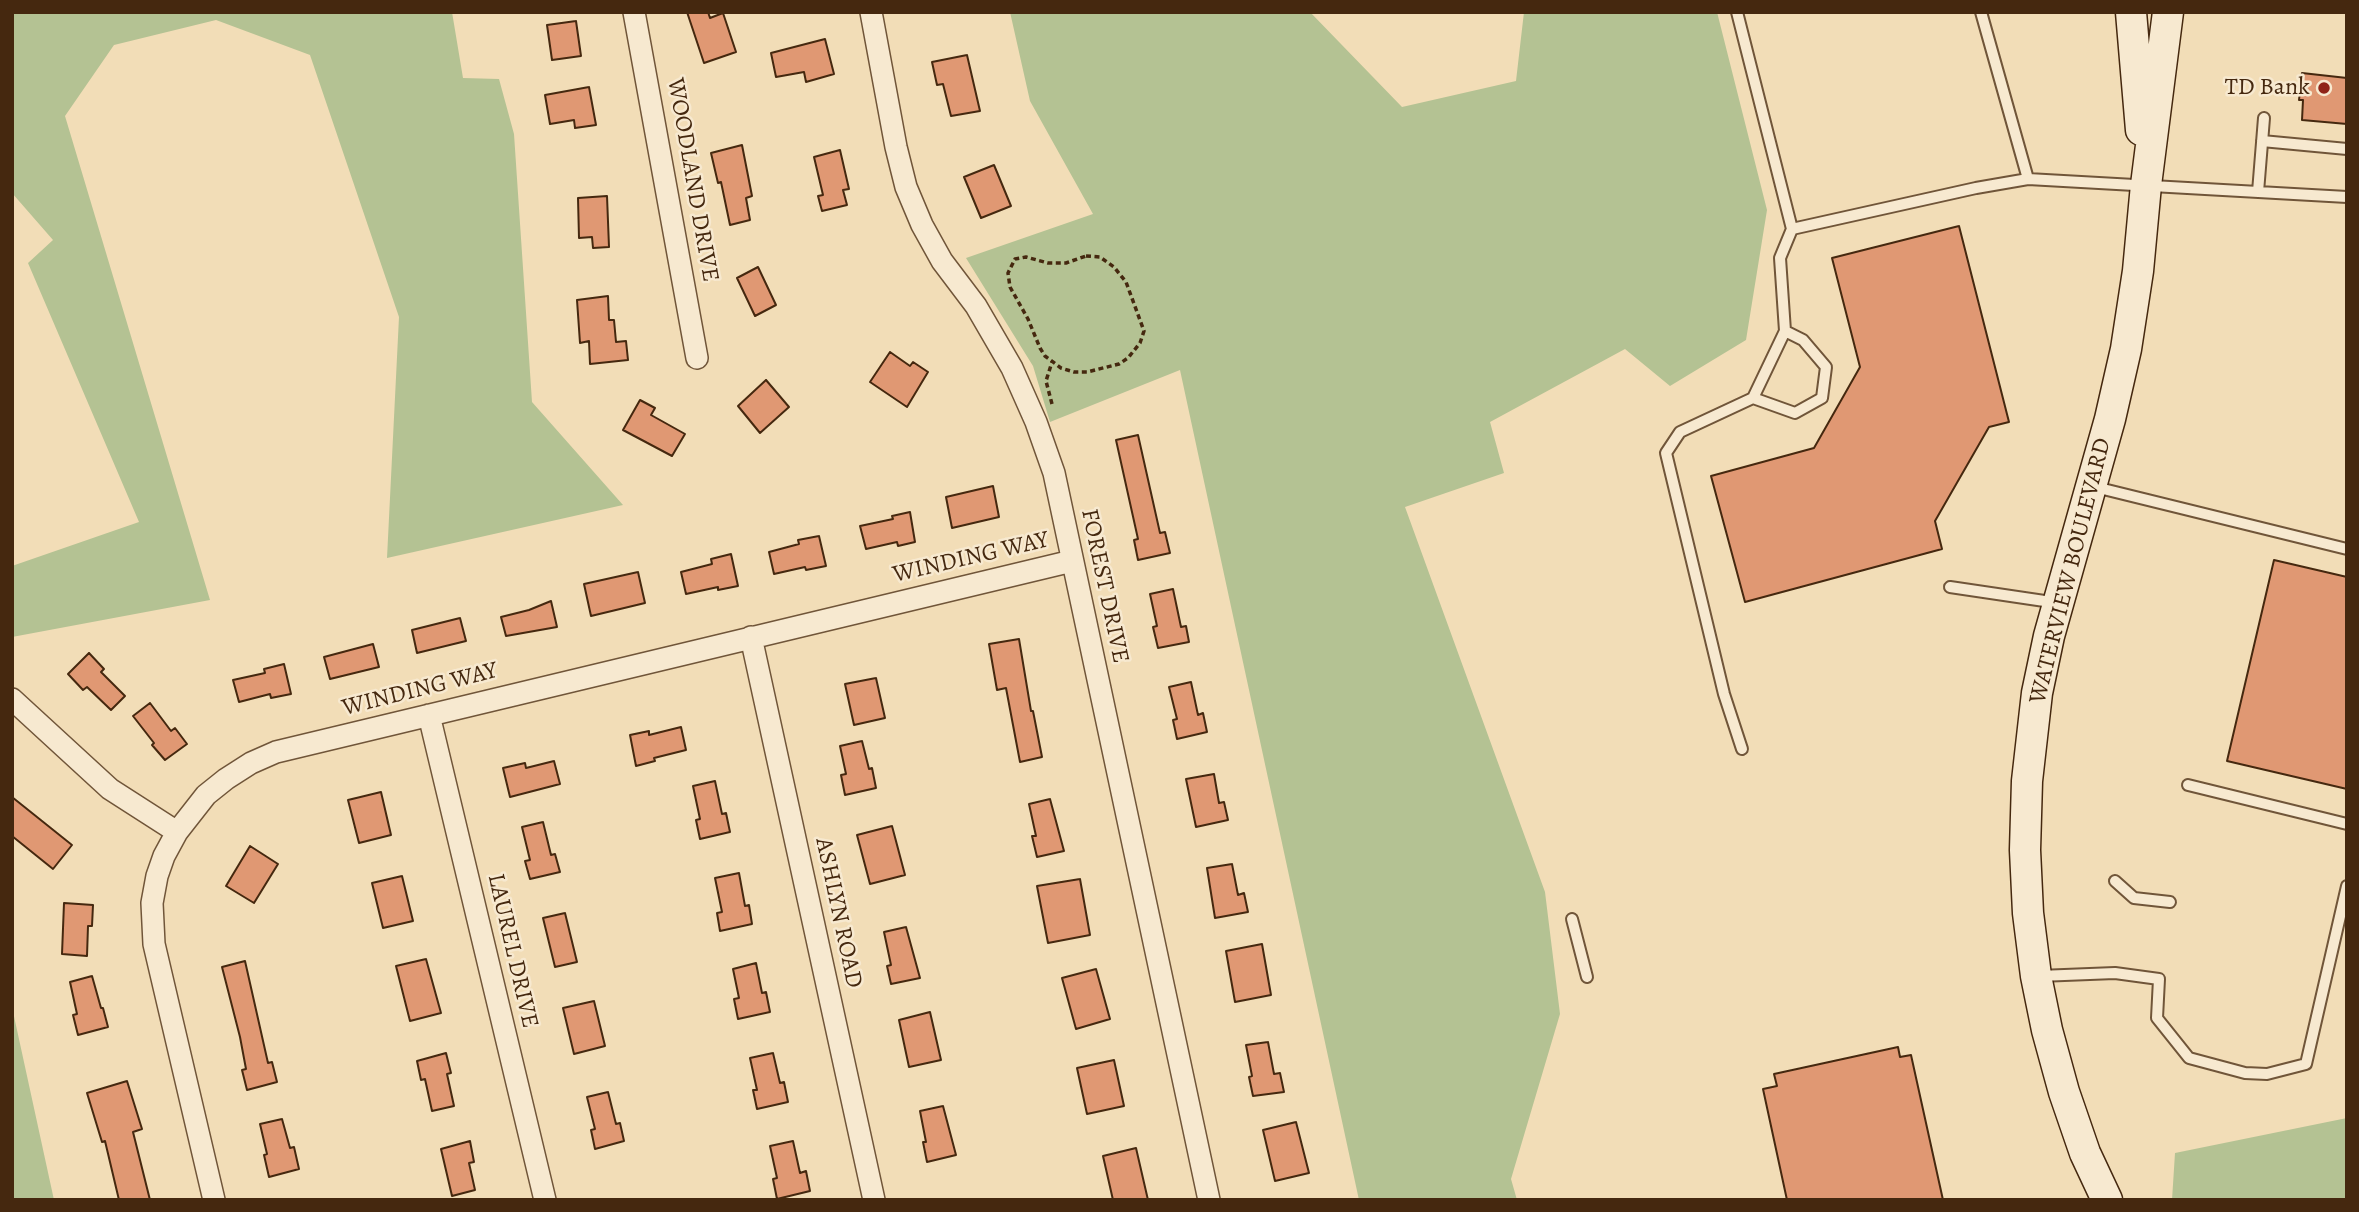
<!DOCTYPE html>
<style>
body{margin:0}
#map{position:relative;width:2359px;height:1212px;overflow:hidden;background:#f2ddb7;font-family:Alegreya,serif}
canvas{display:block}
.frame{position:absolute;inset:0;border:14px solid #45280f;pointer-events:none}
</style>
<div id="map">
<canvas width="2359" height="1212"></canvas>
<div class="frame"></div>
</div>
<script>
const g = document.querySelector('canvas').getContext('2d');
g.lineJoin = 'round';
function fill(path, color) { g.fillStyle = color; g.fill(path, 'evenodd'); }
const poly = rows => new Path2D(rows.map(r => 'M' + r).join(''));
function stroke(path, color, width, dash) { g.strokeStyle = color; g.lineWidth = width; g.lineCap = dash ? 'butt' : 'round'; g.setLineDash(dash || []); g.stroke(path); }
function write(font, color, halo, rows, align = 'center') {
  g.font = font + ' Alegreya,serif'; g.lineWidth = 5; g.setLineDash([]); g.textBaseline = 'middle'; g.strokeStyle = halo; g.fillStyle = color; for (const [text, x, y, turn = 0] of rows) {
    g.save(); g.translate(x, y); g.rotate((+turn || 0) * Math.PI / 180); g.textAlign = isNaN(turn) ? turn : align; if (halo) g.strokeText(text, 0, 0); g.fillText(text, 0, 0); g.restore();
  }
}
fill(poly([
 [12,12,452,12,463,78,499,79,514,134,532,402,623,505,387,558,399,317,310,55,216,20,114,45,65,116,210,600,12,637,12,566,139,522,28,263,53,240,12,193],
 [1010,12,1310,12,1402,107,1516,81,1524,12,1717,12,1767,210,1746,340,1670,386,1625,349,1490,422,1504,473,1405,507,1545,892,1560,1014,1511,1179,1517,1200,1359,1200,1180,370,1050,422,1033,366,966,258,1093,214,1030,101],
 [12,1007,54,1200,12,1200],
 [2347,1118,2347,1200,2172,1200,2175,1153]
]), '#b4c293');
const building = poly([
 [687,12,708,12,710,18,723,13,736,52,704,63,687,12],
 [576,21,581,56,552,60,547,25,576,21],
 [825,39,834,74,806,82,804,72,776,77,771,53,825,39],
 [967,55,980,111,951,116,943,84,937,85,932,62,967,55],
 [2302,73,2347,78,2347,124,2302,120,2303,100,2299,100,2302,73],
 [589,87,596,125,575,128,574,120,550,124,545,95,589,87],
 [742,145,752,196,746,198,750,220,730,225,721,182,718,183,711,153,742,145],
 [840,150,849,189,843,190,847,205,822,211,818,196,823,195,814,157,840,150],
 [994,165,1011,206,981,218,964,177,994,165],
 [607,196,609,247,593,248,592,237,579,238,578,198,607,196],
 [1959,226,2009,422,1989,427,1935,521,1942,549,1745,602,1711,476,1814,448,1860,367,1832,258,1959,226],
 [758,267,776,305,755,316,737,278,758,267],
 [608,296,609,320,614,320,616,342,626,341,628,360,590,364,589,341,580,343,577,300,608,296],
 [890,352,910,366,913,362,928,372,907,407,870,382,890,352],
 [766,380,789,407,760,433,738,406,766,380],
 [640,400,655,408,651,415,685,434,672,456,623,430,640,400],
 [1138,435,1160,533,1165,532,1170,553,1138,560,1134,540,1138,539,1116,440,1138,435],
 [993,486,999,517,952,528,946,497,993,486],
 [910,512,915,542,898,546,897,542,866,549,860,526,893,519,892,516,910,512],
 [819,536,826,566,806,570,805,567,774,574,769,552,799,544,798,540,819,536],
 [731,554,738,586,718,590,718,587,686,594,681,572,712,564,711,559,731,554],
 [2274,560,2347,577,2347,789,2227,761,2274,560],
 [638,572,645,603,591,616,584,584,638,572],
 [1173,589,1181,627,1186,626,1189,642,1158,648,1153,627,1157,626,1150,594,1173,589],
 [551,601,557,627,506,636,501,617,529,610,551,601],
 [460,618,466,641,417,653,412,630,460,618],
 [1019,639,1031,711,1033,711,1042,757,1020,762,1006,688,997,690,989,644,1019,639],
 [373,644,379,667,330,679,324,657,373,644],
 [89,653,104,669,101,672,125,696,111,710,87,687,83,690,68,674,89,653],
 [284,664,291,694,271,698,270,694,239,702,233,680,265,673,264,669,284,664],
 [876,678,885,718,854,725,845,684,876,678],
 [1191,682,1198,715,1203,713,1207,732,1177,739,1173,720,1177,719,1169,687,1191,682],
 [150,703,171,731,175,728,187,744,165,760,152,745,154,743,133,716,150,703],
 [681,727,686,750,654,758,655,761,636,766,630,735,649,731,649,735,681,727],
 [862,741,869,769,872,768,876,788,845,795,841,775,846,774,840,746,862,741],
 [554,761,560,784,510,797,503,768,525,763,526,768,554,761],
 [1214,774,1219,803,1224,802,1228,820,1196,827,1186,779,1214,774],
 [715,781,722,814,726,813,730,832,700,839,696,820,700,819,693,786,715,781],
 [381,792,391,835,359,843,348,800,381,792],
 [12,797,72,845,53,869,12,836,12,797],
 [1050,799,1064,851,1037,857,1032,836,1036,836,1029,804,1050,799],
 [543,822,551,855,555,854,560,872,530,879,525,861,530,860,522,827,543,822],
 [892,826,905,875,870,884,857,835,892,826],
 [250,846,278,864,254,903,226,886,250,846],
 [1232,864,1238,895,1244,893,1248,912,1215,918,1207,868,1232,864],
 [739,873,745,906,749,905,752,924,720,931,717,913,722,912,715,878,739,873],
 [402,876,413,921,383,928,372,883,402,876],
 [1080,879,1090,935,1048,943,1037,886,1080,879],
 [64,903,93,905,92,926,88,926,87,956,62,954,64,903],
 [565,913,577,962,555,967,543,918,565,913],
 [906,927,920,978,891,984,887,966,891,965,884,932,906,927],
 [1262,944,1271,995,1235,1002,1226,951,1262,944],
 [426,959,441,1013,410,1021,396,966,426,959],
 [245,961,268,1063,272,1062,277,1082,247,1090,242,1070,246,1069,240,1037,222,967,245,961],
 [756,963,762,993,766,992,770,1012,738,1019,734,999,739,998,733,969,756,963],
 [1096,969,1110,1019,1076,1029,1062,978,1096,969],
 [92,976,101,1008,103,1008,108,1027,78,1035,73,1015,77,1014,70,982,92,976],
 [594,1001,605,1046,574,1054,563,1008,594,1001],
 [930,1012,941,1060,909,1067,899,1020,930,1012],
 [1268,1042,1274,1074,1280,1073,1284,1092,1253,1096,1249,1077,1252,1076,1246,1045,1268,1042],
 [1898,1047,1900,1057,1911,1055,1943,1200,1787,1200,1763,1089,1777,1086,1774,1074,1898,1047],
 [446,1053,451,1073,447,1074,454,1106,432,1111,425,1079,421,1080,417,1061,446,1053],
 [773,1053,780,1083,784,1082,788,1102,757,1109,753,1090,757,1090,750,1058,773,1053],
 [1114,1060,1124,1106,1087,1114,1077,1068,1114,1060],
 [127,1081,142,1129,133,1132,150,1200,119,1200,105,1141,102,1142,87,1093,127,1081],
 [608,1092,616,1124,620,1123,624,1141,595,1149,591,1130,595,1129,587,1097,608,1092],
 [943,1106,956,1155,927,1162,923,1142,926,1142,920,1111,943,1106],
 [282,1119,290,1148,294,1147,299,1169,269,1177,264,1155,267,1154,260,1124,282,1119],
 [1296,1122,1309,1173,1275,1181,1263,1130,1296,1122],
 [470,1141,474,1162,469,1163,475,1190,452,1196,441,1149,470,1141],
 [793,1141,800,1173,806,1171,810,1191,777,1199,773,1179,777,1178,770,1146,793,1141],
 [1136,1148,1148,1200,1113,1200,1103,1156,1136,1148]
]);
fill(building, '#e09873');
stroke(building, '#45280f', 2);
const lane = poly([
 [1737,12,1792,229,1976,188,2028,179,2347,197],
 [1981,12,2028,179],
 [2262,141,2347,149],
 [2258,192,2264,118],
 [1753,398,1795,413,1822,398,1826,367,1803,340,1785,331],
 [2095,487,2347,549],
 [1950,587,2058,603],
 [1742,749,1724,694,1666,453,1680,432,1753,398,1785,331,1780,258,1792,229],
 [2188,785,2347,824],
 [2115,881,2134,898,2170,902],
 [1572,919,1587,977],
 [2039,976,2115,973,2159,979,2157,1018,2189,1058,2245,1073,2267,1074,2306,1064,2347,886]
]);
const street = poly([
 [634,12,697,358],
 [871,12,896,147,906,187,922,225,942,261,976,306,1012,368,1036,422,1054,473,1209,1200],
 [751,637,874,1200],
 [12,699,110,789,177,832],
 [429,715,545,1200],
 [214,1200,154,944,152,903,157,876,164,856,177,832,206,795,226,779,251,763,276,752,1072,561]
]);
const secondary = poly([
 [2131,12,2141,130],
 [2107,1200,2085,1153,2064,1092,2047,1030,2036,976,2028,913,2025,850,2027,781,2037,693,2049,636,2110,419,2126,349,2138,271,2146,185,2168,12]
]);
stroke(lane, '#705539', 14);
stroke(street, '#705539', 24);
stroke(secondary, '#45280f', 33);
stroke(poly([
 [1086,256,1100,257,1114,267,1126,282,1144,331,1140,343,1128,358,1119,364,1087,372,1074,372,1061,368,1045,356,1040,348,1028,319,1010,287,1008,273,1015,259,1026,257,1048,263,1066,263,1086,256],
 [1052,404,1046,381,1052,362]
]), '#45280f', 3.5, [5, 3.5]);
stroke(lane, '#f7e9d0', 10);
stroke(street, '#f7e9d0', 21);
stroke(secondary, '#f7e9d0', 30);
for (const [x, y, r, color] of [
 [2324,88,7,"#8f2418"]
]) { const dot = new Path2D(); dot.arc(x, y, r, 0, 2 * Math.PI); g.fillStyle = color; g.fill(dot); stroke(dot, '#f7e9d0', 2.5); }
write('24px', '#45280f', '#f7e9d0', [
 ["TD Bank",2310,88]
], 'right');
write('24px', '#45280f', '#f7e9d0', [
 ["WOODLAND DRIVE",692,180,80],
 ["WINDING WAY",971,558,-13],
 ["WATERVIEW BOULEVARD",2071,571,-76],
 ["FOREST DRIVE",1104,586,78],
 ["WINDING WAY",420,690,-14],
 ["ASHLYN ROAD",838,913,78],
 ["LAUREL DRIVE",512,951,77]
]);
</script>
